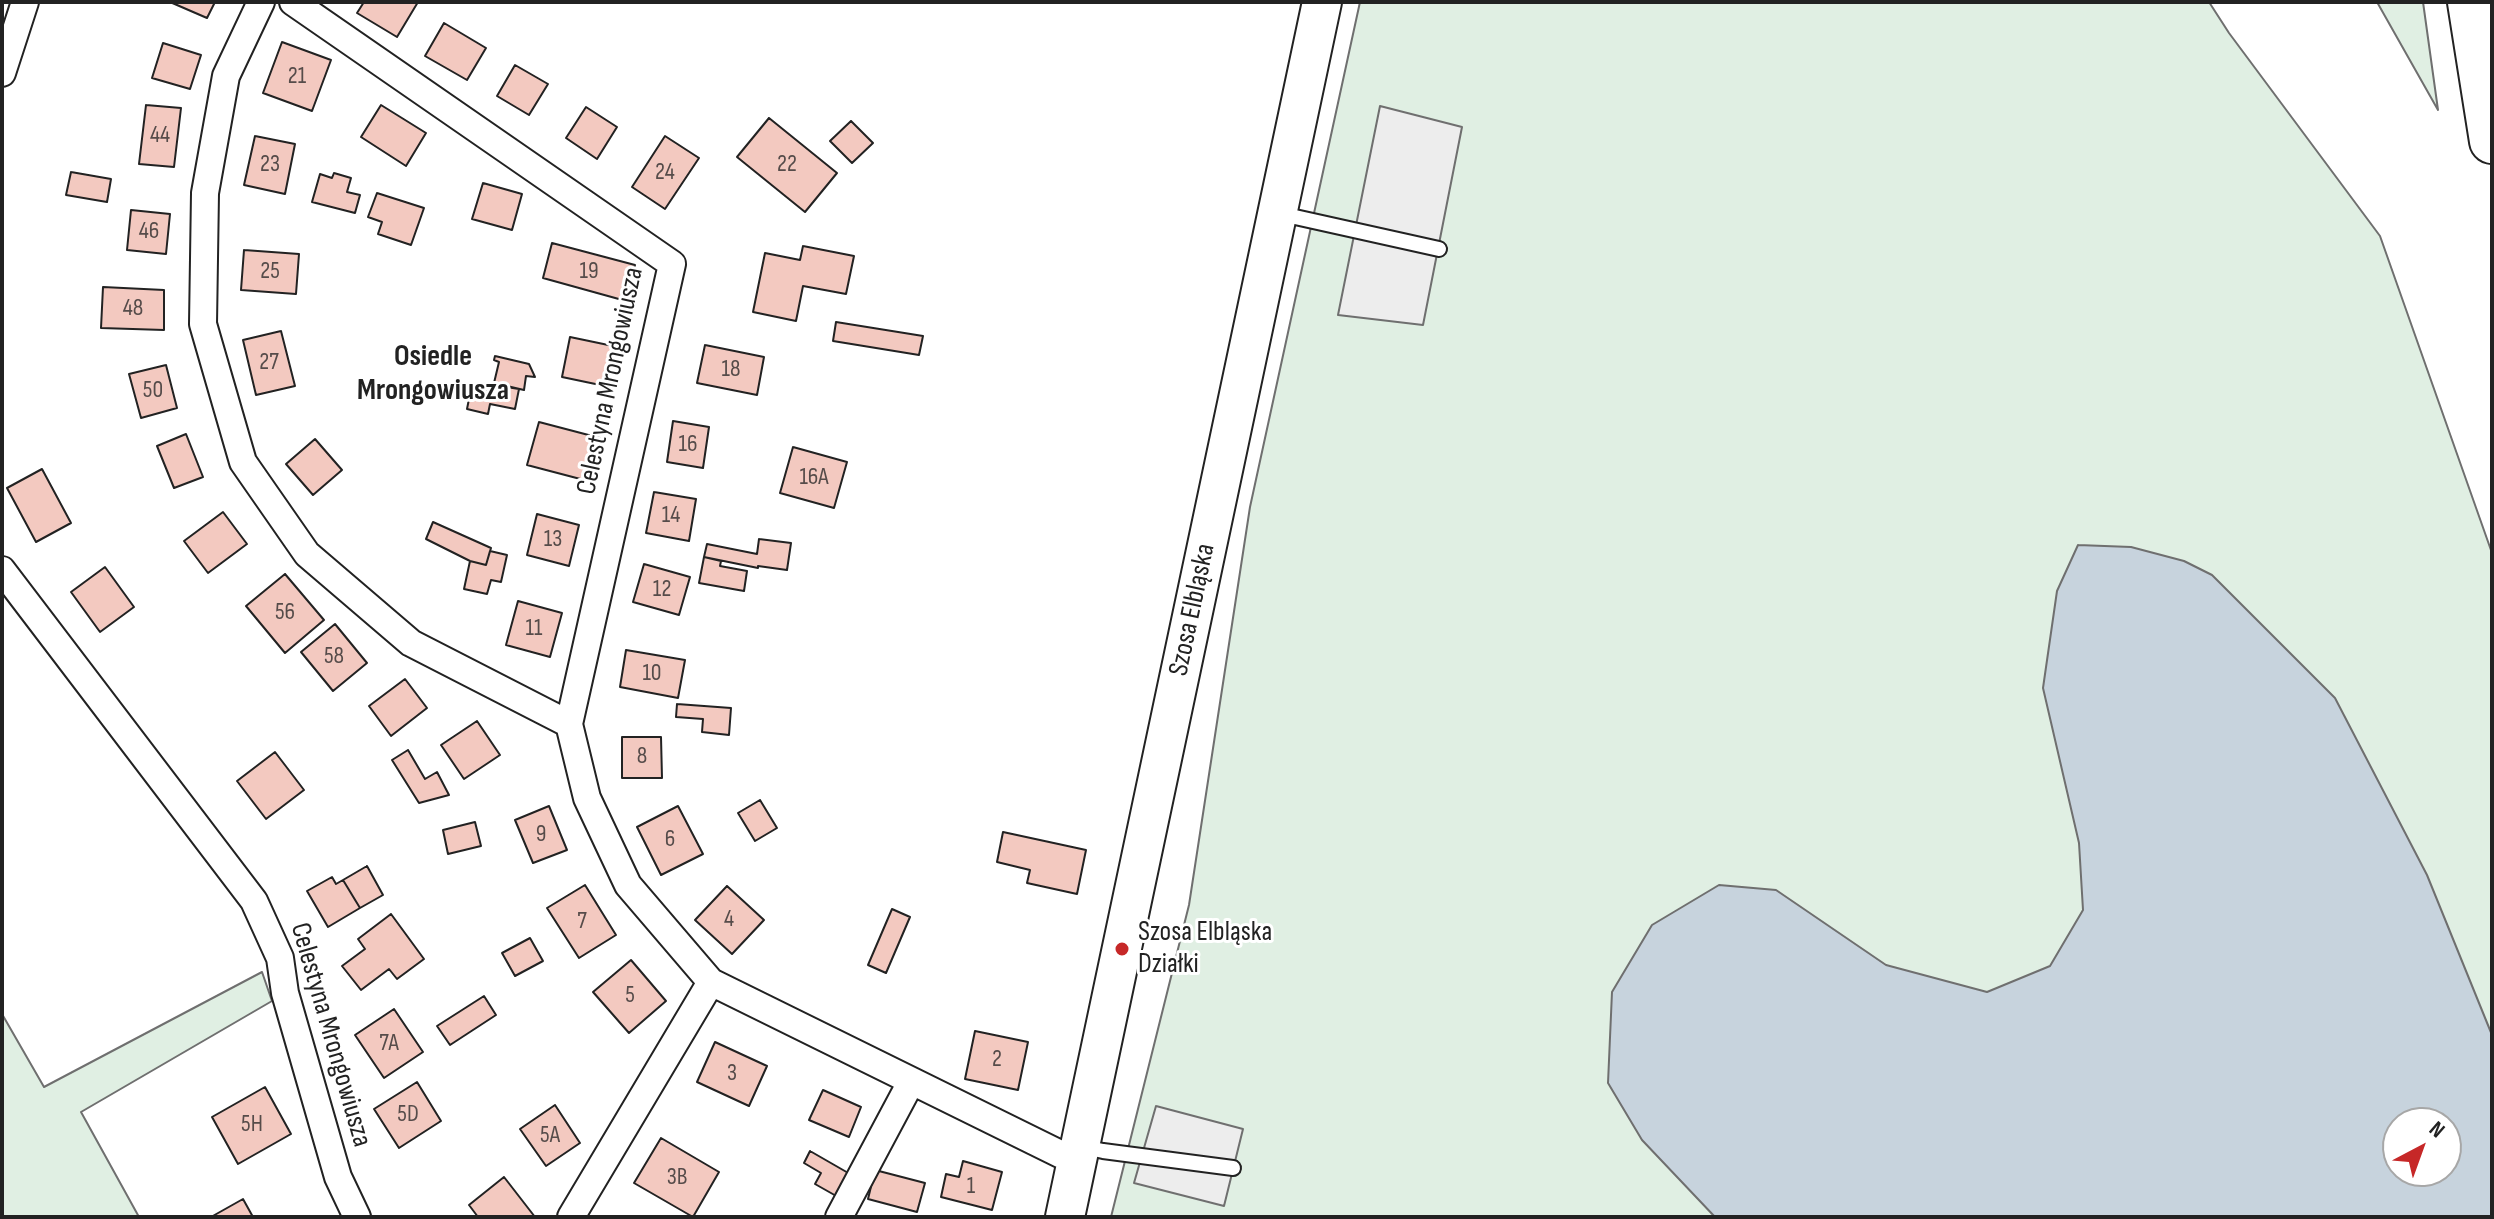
<!DOCTYPE html>
<meta charset="utf-8">
<style>
body{margin:0}
#map{position:relative;width:2494px;height:1219px;overflow:hidden;background:#fff;font-family:"Sofia Sans Condensed",sans-serif}
canvas{display:block}
.frame{position:absolute;inset:0;border:4px solid #222;pointer-events:none}
.north{position:absolute;left:2382px;top:1107px;width:80px;height:80px;box-sizing:border-box;background:#fff;border:2px solid #a7a7a7;border-radius:50%;rotate:41deg;font-size:22px;font-weight:700;line-height:32px;text-align:center;color:#222}
.north::after{content:'';display:block;margin:auto;width:28px;height:36px;background:#c62828;clip-path:polygon(50% 0,100% 100%,50% 72%,0 100%)}
</style>
<div id="map">
<canvas width="2494" height="1219"></canvas>
<div class="frame"></div>
<div class="north">N</div>
</div>
<script>
const g = document.querySelector('canvas').getContext('2d');
g.lineJoin = 'round';
function fill(path, color) { g.fillStyle = color; g.fill(path, 'evenodd'); }
const poly = rows => new Path2D(rows.map(r => 'M' + r).join(''));
function stroke(path, color, width, dash) { g.strokeStyle = color; g.lineWidth = width; g.lineCap = dash ? 'butt' : 'round'; g.setLineDash(dash || []); g.stroke(path); }
function write(font, color, halo, rows, align = 'center') {
  g.font = font + ' "Sofia Sans Condensed",sans-serif'; g.lineWidth = 6; g.setLineDash([]); g.textBaseline = 'middle'; g.strokeStyle = halo; g.fillStyle = color; for (const [text, x, y, turn = 0] of rows) {
    g.save(); g.translate(x, y); g.rotate((+turn || 0) * Math.PI / 180); g.textAlign = isNaN(turn) ? turn : align; if (halo) g.strokeText(text, 0, 0); g.fillText(text, 0, 0); g.restore();
  }
}
const green = poly([
 [1360,2,2209,2,2229,33,2380,236,2492,553,2492,1217,1111,1217,1189,905,1250,507,1360,2],
 [2398,1123,2446,1123,2446,1171,2398,1171,2398,1123],
 [2377,2,2423,2,2438,110,2377,2],
 [262,972,272,1001,81,1112,139,1217,2,1217,2,1014,44,1087,262,972]
]);
fill(green, '#e0efe3');
stroke(green, '#6f6f6f', 2);
const parking = poly([
 [1380,106,1462,127,1423,325,1338,315,1380,106],
 [1156,1106,1243,1129,1224,1206,1134,1183,1156,1106]
]);
fill(parking, '#ededed');
stroke(parking, '#6f6f6f', 2);
const water = poly([
 [2078,545,2131,547,2184,561,2212,575,2335,698,2427,875,2492,1035,2492,1217,1715,1217,1642,1140,1608,1083,1612,992,1652,925,1719,885,1776,890,1886,965,1987,992,2050,966,2083,910,2079,843,2043,688,2057,591,2078,545],
 [2398,1123,2446,1123,2446,1171,2398,1171,2398,1123]
]);
fill(water, '#c7d3dd');
stroke(water, '#6f6f6f', 2);
const building = poly([
 [170,2,215,2,207,18,170,2],
 [364,2,418,2,397,37,357,13,364,2],
 [444,23,486,48,467,80,425,56,444,23],
 [282,42,331,60,312,111,263,93,282,42],
 [163,43,201,55,190,89,152,78,163,43],
 [515,65,548,84,529,115,497,96,515,65],
 [146,105,181,108,174,167,139,164,146,105],
 [381,105,426,133,406,166,361,137,381,105],
 [586,107,617,127,597,159,566,138,586,107],
 [769,118,837,173,805,212,737,157,769,118],
 [851,121,873,143,852,163,830,141,851,121],
 [255,136,295,144,285,194,244,185,255,136],
 [665,136,699,158,665,209,632,187,665,136],
 [71,172,111,179,107,202,66,195,71,172],
 [334,173,351,178,347,192,360,195,355,213,312,202,320,174,332,178,334,173],
 [483,183,522,194,512,230,472,219,483,183],
 [377,193,424,208,411,245,378,234,382,222,368,217,377,193],
 [131,210,170,214,166,254,127,250,131,210],
 [552,243,635,265,626,301,543,278,552,243],
 [803,246,854,256,846,294,803,286,796,321,753,312,765,253,800,260,803,246],
 [244,250,299,254,296,294,241,290,244,250],
 [103,287,164,290,164,330,101,328,103,287],
 [836,322,923,336,919,355,833,341,836,322],
 [281,331,295,386,256,395,243,340,281,331],
 [570,337,613,346,605,386,562,377,570,337],
 [705,345,764,357,757,395,697,383,705,345],
 [495,356,529,364,535,377,526,376,524,390,494,383,499,362,494,360,495,356],
 [166,365,177,408,141,418,129,374,166,365],
 [494,385,519,389,515,409,490,404,488,414,467,409,471,389,492,392,494,385],
 [673,421,709,427,703,468,667,462,673,421],
 [539,422,600,438,588,481,527,465,539,422],
 [186,434,203,477,174,488,157,446,186,434],
 [315,439,342,470,313,495,286,464,315,439],
 [793,447,847,462,834,508,780,493,793,447],
 [42,469,71,523,36,542,7,488,42,469],
 [654,492,696,499,689,541,646,533,654,492],
 [223,512,247,544,208,573,184,541,223,512],
 [537,514,579,525,569,566,527,555,537,514],
 [433,522,491,548,486,565,470,561,426,539,433,522],
 [759,539,791,543,787,570,758,566,758,568,704,557,707,544,757,554,759,539],
 [490,551,507,555,501,582,491,580,487,594,464,589,470,561,486,565,490,551],
 [704,557,721,561,720,566,747,571,744,591,699,583,704,557],
 [644,564,690,577,679,615,633,602,644,564],
 [105,567,134,607,100,632,71,592,105,567],
 [285,574,324,620,285,653,246,606,285,574],
 [518,601,562,613,550,657,506,645,518,601],
 [335,624,367,663,333,691,301,652,335,624],
 [626,650,685,660,678,698,620,687,626,650],
 [405,679,427,708,391,736,369,706,405,679],
 [677,704,731,708,729,735,702,732,703,719,676,717,677,704],
 [477,721,500,755,464,779,441,745,477,721],
 [622,737,661,737,662,778,622,778,622,737],
 [408,750,425,779,437,772,449,795,419,803,392,760,408,750],
 [275,752,304,790,266,819,237,781,275,752],
 [760,800,777,828,755,841,738,813,760,800],
 [549,806,567,850,533,863,515,820,549,806],
 [678,806,703,854,661,875,637,827,678,806],
 [475,822,481,846,448,854,443,830,475,822],
 [1003,832,1086,850,1077,894,1027,883,1030,870,997,862,1003,832],
 [367,866,383,895,360,908,343,880,367,866],
 [332,877,336,884,343,880,360,908,328,927,307,891,332,877],
 [585,885,616,935,579,958,547,908,585,885],
 [727,886,764,920,732,954,695,920,727,886],
 [892,909,910,917,886,973,868,965,892,909],
 [391,914,424,959,397,979,389,969,361,990,342,966,365,949,358,939,391,914],
 [530,938,543,961,515,976,502,953,530,938],
 [631,960,666,1001,629,1033,593,992,631,960],
 [484,996,496,1015,450,1045,437,1026,484,996],
 [394,1009,423,1052,384,1078,355,1035,394,1009],
 [975,1031,1028,1042,1018,1090,965,1079,975,1031],
 [715,1042,767,1066,749,1106,697,1082,715,1042],
 [417,1082,441,1121,399,1148,374,1109,417,1082],
 [265,1087,291,1134,238,1164,212,1117,265,1087],
 [823,1090,861,1107,849,1137,809,1120,823,1090],
 [555,1105,580,1143,546,1166,520,1129,555,1105],
 [661,1138,719,1172,693,1217,634,1183,661,1138],
 [810,1151,850,1174,838,1197,815,1184,821,1173,804,1163,810,1151],
 [963,1161,1002,1172,992,1210,941,1197,946,1174,959,1177,963,1161],
 [875,1170,925,1183,917,1212,868,1199,875,1170],
 [504,1177,535,1217,478,1217,469,1205,504,1177],
 [243,1199,253,1217,211,1217,243,1199]
]);
fill(building, '#f3c9c0');
stroke(building, '#222', 2);
const lane = poly([
 [1277,213,1439,249],
 [1080,1146,1103,1151,1233,1168]
]);
const street = poly([
 [261,2,226,76,205,193,203,324,243,462,307,554,411,643,569,724],
 [293,2,672,264,569,724,587,798,628,885,711,982,1060,1154,1077,1159],
 [2,73,25,2],
 [2,570,254,901,280,958,285,993,338,1177,357,1217],
 [571,1217,711,982],
 [839,1217,911,1082]
]);
const secondary = poly([
 [1065,1217,1322,2]
]);
const highway = poly([
 [2470,2,2492,141]
]);
stroke(lane, '#222', 18);
stroke(street, '#222', 30);
stroke(secondary, '#222', 42);
stroke(highway, '#222', 48);
stroke(lane, '#fff', 14);
stroke(street, '#fff', 26);
stroke(secondary, '#fff', 38);
stroke(highway, '#fff', 44);
for (const [x, y, r, color] of [
 [1122,949,8,"#c62828"]
]) { const dot = new Path2D(); dot.arc(x, y, r, 0, 2 * Math.PI); g.fillStyle = color; g.fill(dot); stroke(dot, '#fff', 3); }
write('24px', '#564c4a', null, [
 ["21",297,77],
 ["44",160,136],
 ["23",270,165],
 ["22",787,165],
 ["24",665,173],
 ["46",149,232],
 ["25",270,272],
 ["19",589,272],
 ["48",133,309],
 ["27",269,363],
 ["18",731,370],
 ["50",153,391],
 ["16",688,445],
 ["16A",814,478],
 ["14",671,516],
 ["13",553,540],
 ["12",662,590],
 ["56",285,613],
 ["11",534,629],
 ["58",334,657],
 ["10",652,674],
 ["8",642,757],
 ["9",541,835],
 ["6",670,840],
 ["4",729,920],
 ["7",582,922],
 ["5",630,996],
 ["7A",389,1044],
 ["2",997,1060],
 ["3",732,1074],
 ["5D",408,1115],
 ["5H",252,1125],
 ["5A",550,1136],
 ["3B",677,1178],
 ["1",971,1187]
]);
write('28px', '#222', '#fff', [
 ["Celestyna Mrongowiusza",611,381,-78],
 ["Szosa Elbląska",1193,610,-78],
 ["Celestyna Mrongowiusza",330,1035,74]
]);
write('28px', '#222', '#fff', [
 ["Szosa Elbląska",1138,933],
 ["Działki",1138,965]
], 'left');
write('bold 30px', '#222', '#fff', [
 ["Osiedle",433,357],
 ["Mrongowiusza",433,391]
]);
</script>
